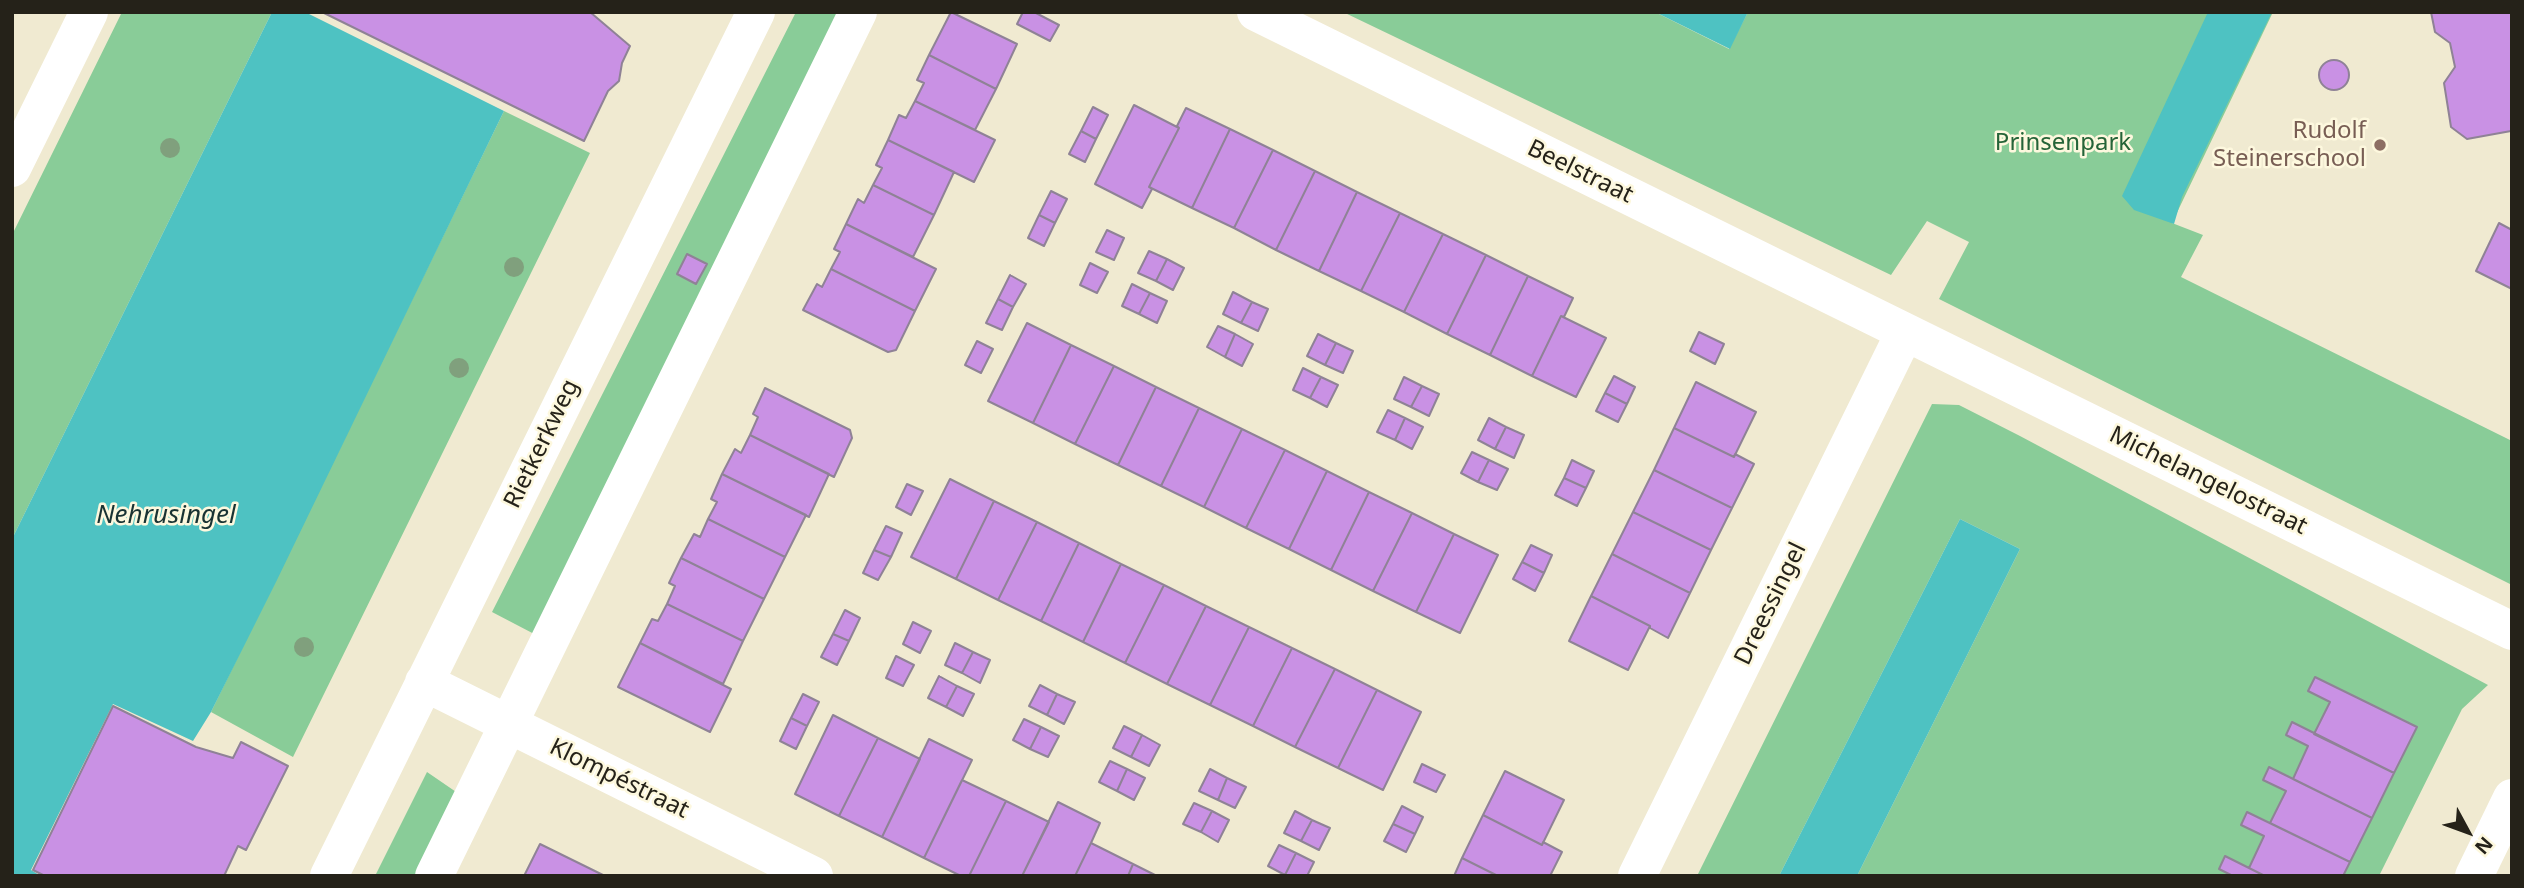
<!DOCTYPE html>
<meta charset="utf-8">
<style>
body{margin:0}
#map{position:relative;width:2524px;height:888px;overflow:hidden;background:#f0ead1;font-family:"Noto Sans",sans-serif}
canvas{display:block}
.frame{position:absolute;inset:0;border:14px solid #252219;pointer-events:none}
.north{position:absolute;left:2433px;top:797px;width:70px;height:70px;-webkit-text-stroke:5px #fdf8de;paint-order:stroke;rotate:131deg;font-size:19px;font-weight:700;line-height:28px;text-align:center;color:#252219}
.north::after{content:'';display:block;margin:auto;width:24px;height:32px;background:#252219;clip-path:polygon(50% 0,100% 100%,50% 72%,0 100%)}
</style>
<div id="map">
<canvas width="2524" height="888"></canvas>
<div class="frame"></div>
<div class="north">N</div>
</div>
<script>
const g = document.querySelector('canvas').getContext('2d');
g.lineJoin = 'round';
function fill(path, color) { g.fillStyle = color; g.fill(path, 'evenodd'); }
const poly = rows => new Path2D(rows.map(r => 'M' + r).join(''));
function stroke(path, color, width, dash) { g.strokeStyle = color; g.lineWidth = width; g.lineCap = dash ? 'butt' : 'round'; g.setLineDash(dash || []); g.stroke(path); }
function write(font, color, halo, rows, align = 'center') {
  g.font = font + ' "Noto Sans",sans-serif'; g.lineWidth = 5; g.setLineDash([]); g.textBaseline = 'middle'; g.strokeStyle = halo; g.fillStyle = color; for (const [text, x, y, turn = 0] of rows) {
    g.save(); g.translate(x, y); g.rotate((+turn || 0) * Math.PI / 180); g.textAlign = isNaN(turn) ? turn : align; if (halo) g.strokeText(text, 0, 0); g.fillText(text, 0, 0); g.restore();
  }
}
fill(poly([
 [122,12,272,12,12,539,12,235],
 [796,12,844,12,538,636,492,612],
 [1343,12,1655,12,1729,49,1748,12,2273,12,2172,223,2203,235,2181,277,2512,441,2512,585,1939,299,1969,242,1927,221,1891,275],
 [504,111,590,153,293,757,211,712],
 [1932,404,1959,405,2020,436,2488,685,2462,709,2379,876,1857,876,2020,549,1960,519,1779,876,1697,876],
 [427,772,462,796,423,876,375,876]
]), '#89cc98');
fill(poly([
 [272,12,305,12,504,111,276,582,211,712,193,741,113,704,31,870,41,876,12,876,12,539],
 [1655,12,1748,12,1730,49],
 [2208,12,2272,12,2182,197,2174,224,2134,210,2122,196],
 [1960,519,2020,549,1857,876,1779,876]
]), '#4ec2c2');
const building = poly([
 [322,12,590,12,630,46,622,63,619,81,608,91,584,141,322,12],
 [951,12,1017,44,996,89,929,55,951,12],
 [1023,12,1034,12,1059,25,1050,41,1017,24,1023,12],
 [2431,12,2512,12,2511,131,2467,139,2451,127,2444,83,2455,67,2450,43,2435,32,2431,12],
 [929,55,996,89,975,130,915,101,924,83,917,80,929,55],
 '2319 75a15 15 0 1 1 30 0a15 15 0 1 1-30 0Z',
 [915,101,995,140,974,182,888,140,899,115,906,118,915,101],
 [1134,105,1179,128,1149,187,1152,189,1142,208,1095,184,1134,105],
 [1093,107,1108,115,1096,139,1081,131,1093,107],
 [1186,108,1230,129,1192,208,1149,187,1179,128,1177,126,1186,108],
 [1230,129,1273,150,1234,228,1192,208,1230,129],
 [1081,131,1096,139,1085,162,1069,154,1081,131],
 [888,140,954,172,934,215,873,185,882,168,876,165,888,140],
 [1273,150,1315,171,1276,250,1234,228,1273,150],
 [1315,171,1357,192,1319,271,1276,250,1315,171],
 [873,185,934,215,913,257,846,224,858,199,864,203,873,185],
 [1051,191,1067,199,1055,223,1039,215,1051,191],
 [1357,192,1400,213,1361,291,1319,271,1357,192],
 [1400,213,1443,234,1404,312,1361,291,1400,213],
 [1039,215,1055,223,1044,246,1028,238,1039,215],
 [2499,223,2512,230,2512,289,2476,271,2499,223],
 [846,224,936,269,915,311,831,269,840,252,834,249,846,224],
 [1107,230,1124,238,1114,260,1096,252,1107,230],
 [1443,234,1486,255,1447,334,1404,312,1443,234],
 [1149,251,1167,259,1156,281,1138,273,1149,251],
 [687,254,707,264,696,284,677,274,687,254],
 [1486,255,1528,276,1490,355,1447,334,1486,255],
 [1167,259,1184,268,1173,290,1156,281,1167,259],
 [1090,263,1108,272,1097,293,1080,285,1090,263],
 [831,269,915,311,896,350,888,352,803,310,817,284,822,287,831,269],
 [1010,275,1026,284,1013,307,998,299,1010,275],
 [1528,276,1573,298,1564,317,1561,316,1532,376,1490,355,1528,276],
 [1132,284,1150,293,1139,314,1122,306,1132,284],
 [1233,292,1252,302,1241,323,1223,314,1233,292],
 [1150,293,1167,301,1157,323,1139,314,1150,293],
 [998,299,1013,307,1002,330,986,323,998,299],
 [1252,302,1268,309,1258,331,1241,323,1252,302],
 [1561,316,1606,338,1576,397,1532,376,1561,316],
 [1027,323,1071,345,1033,423,988,401,1027,323],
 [1218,326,1235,334,1225,357,1207,347,1218,326],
 [1699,332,1724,344,1715,364,1690,351,1699,332],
 [1235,334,1253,344,1242,366,1225,357,1235,334],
 [1318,334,1336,343,1325,365,1307,356,1318,334],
 [977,341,993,349,981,373,965,365,977,341],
 [1336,343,1353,351,1343,373,1325,365,1336,343],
 [1071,345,1114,366,1075,444,1033,423,1071,345],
 [1114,366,1156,387,1118,465,1075,444,1114,366],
 [1303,368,1321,377,1310,398,1293,390,1303,368],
 [1614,376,1635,387,1627,404,1605,393,1614,376],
 [1321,377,1338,385,1327,407,1310,398,1321,377],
 [1404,377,1422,386,1411,407,1394,399,1404,377],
 [1696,382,1756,412,1734,457,1674,428,1696,382],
 [1422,386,1439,394,1429,416,1411,407,1422,386],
 [1156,387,1199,408,1161,486,1118,465,1156,387],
 [765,388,850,430,852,438,834,477,750,435,758,417,753,414,765,388],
 [1605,393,1627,404,1618,422,1596,411,1605,393],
 [1199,408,1242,429,1204,507,1161,486,1199,408],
 [1388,410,1405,418,1395,440,1377,432,1388,410],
 [1405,418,1423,427,1412,449,1395,440,1405,418],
 [1489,418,1506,427,1495,449,1478,440,1489,418],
 [1506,427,1524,435,1514,458,1495,449,1506,427],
 [1674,428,1734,457,1735,454,1754,464,1732,508,1654,470,1674,428],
 [1242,429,1285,450,1246,528,1204,507,1242,429],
 [750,435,829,474,809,517,722,474,735,449,741,453,750,435],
 [1285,450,1327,471,1289,549,1246,528,1285,450],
 [1472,452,1489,460,1478,482,1461,473,1472,452],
 [1489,460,1508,469,1497,490,1478,482,1489,460],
 [1572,460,1594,471,1586,488,1564,478,1572,460],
 [1654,470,1732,508,1711,550,1633,512,1654,470],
 [1327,471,1369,492,1331,570,1289,549,1327,471],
 [722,474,806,515,785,557,708,519,717,502,711,499,722,474],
 [1564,478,1586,488,1577,506,1555,495,1564,478],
 [950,479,994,501,956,579,911,557,950,479],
 [907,484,923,491,911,515,896,507,907,484],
 [1369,492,1412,513,1373,591,1331,570,1369,492],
 [994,501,1037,522,998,600,956,579,994,501],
 [1633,512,1711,550,1690,593,1612,554,1633,512],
 [1412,513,1454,534,1416,612,1373,591,1412,513],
 [708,519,785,557,764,599,681,558,694,534,700,537,708,519],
 [1037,522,1079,543,1041,621,998,600,1037,522],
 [886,526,902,533,891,557,874,550,886,526],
 [1454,534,1498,555,1460,633,1416,612,1454,534],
 [1079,543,1121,564,1083,642,1041,621,1079,543],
 [1531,545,1552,555,1544,573,1522,562,1531,545],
 [874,550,891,557,878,580,863,573,874,550],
 [1612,554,1690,593,1668,638,1650,628,1650,626,1591,596,1612,554],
 [681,558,764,599,743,641,667,604,675,586,669,583,681,558],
 [1522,562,1544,573,1535,591,1513,579,1522,562],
 [1121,564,1164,585,1125,663,1083,642,1121,564],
 [1164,585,1206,606,1167,684,1125,663,1164,585],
 [1591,596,1650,626,1628,670,1569,641,1591,596],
 [667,604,743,641,723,684,640,643,652,619,658,621,667,604],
 [1206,606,1249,627,1210,705,1167,684,1206,606],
 [845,610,860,618,849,641,833,634,845,610],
 [913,622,931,631,920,653,903,644,913,622],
 [1249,627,1292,648,1253,726,1210,705,1249,627],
 [833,634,849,641,837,665,821,657,833,634],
 [640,643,731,689,710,732,618,687,640,643],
 [955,643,973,652,962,673,945,665,955,643],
 [1292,648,1335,669,1295,747,1253,726,1292,648],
 [973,652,990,660,980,683,962,673,973,652],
 [896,656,914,665,903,686,886,678,896,656],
 [1335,669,1377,690,1338,768,1295,747,1335,669],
 [939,676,957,686,946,707,928,698,939,676],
 [2315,677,2417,727,2394,773,2314,734,2330,702,2308,691,2315,677],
 [1040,685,1057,694,1047,715,1029,706,1040,685],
 [957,686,974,694,963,716,946,707,957,686],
 [1377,690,1421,712,1383,790,1338,768,1377,690],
 [803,694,819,702,807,726,791,718,803,694],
 [1057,694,1075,702,1064,724,1047,715,1057,694],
 [113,706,196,747,233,758,241,742,288,766,246,850,238,846,224,876,45,876,33,870,113,706],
 [833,715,878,738,839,816,795,794,833,715],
 [791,718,807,726,796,749,780,741,791,718],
 [1024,719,1041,727,1030,749,1013,740,1024,719],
 [2292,722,2394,773,2372,818,2293,779,2308,746,2286,735,2292,722],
 [1124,726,1142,735,1131,757,1113,748,1124,726],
 [1041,727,1059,736,1048,757,1030,749,1041,727],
 [1142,735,1160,745,1149,766,1131,757,1142,735],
 [878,738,920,759,882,837,839,816,878,738],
 [929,739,972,760,924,858,882,837,929,739],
 [1110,761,1127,769,1117,791,1099,782,1110,761],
 [1422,764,1445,775,1436,792,1414,782,1422,764],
 [2269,767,2372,818,2350,862,2270,823,2286,791,2263,780,2269,767],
 [1127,769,1145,778,1134,800,1117,791,1127,769],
 [1210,769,1227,778,1218,800,1199,791,1210,769],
 [1505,771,1564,800,1542,845,1483,815,1505,771],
 [1227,778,1246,787,1235,808,1218,800,1227,778],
 [962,780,1006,801,969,876,961,876,924,858,962,780],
 [1006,801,1049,822,1022,876,969,876,1006,801],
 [1058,802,1100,823,1091,843,1075,876,1022,876,1058,802],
 [1194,803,1212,811,1201,832,1183,824,1194,803],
 [1402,806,1423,817,1415,834,1393,824,1402,806],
 [1212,811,1229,820,1218,842,1201,832,1212,811],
 [1295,811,1312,820,1301,841,1284,833,1295,811],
 [2247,812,2350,862,2343,876,2265,876,2249,868,2264,836,2241,825,2247,812],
 [1483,815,1542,845,1543,842,1562,852,1550,876,1498,876,1462,858,1483,815],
 [1312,820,1330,828,1319,850,1301,841,1312,820],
 [1393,824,1415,834,1406,852,1384,841,1393,824],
 [1091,843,1133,864,1128,876,1075,876,1091,843],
 [540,844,605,876,524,876,540,844],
 [1279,845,1296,853,1285,875,1268,866,1279,845],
 [1296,853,1314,862,1307,876,1285,875,1296,853],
 [2225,856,2265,876,2233,876,2219,869,2225,856],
 [1462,858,1498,876,1454,876,1462,858],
 [1133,864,1157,876,1128,876,1133,864]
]);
fill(building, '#c991e4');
stroke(building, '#8f8296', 2);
stroke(poly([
 [1256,12,2512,631],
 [12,168,89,12],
 [424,682,814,876],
 [329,876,756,12],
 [434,876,858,12],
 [1637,876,1905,332],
 [2474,876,2512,798]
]), '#fff', 38);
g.fillStyle = '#80a07d';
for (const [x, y] of [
 [170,148],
 [514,267],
 [459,368],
 [304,647]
]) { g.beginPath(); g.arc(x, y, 10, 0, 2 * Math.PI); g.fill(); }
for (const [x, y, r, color] of [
 [2380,145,7,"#8d6e63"]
]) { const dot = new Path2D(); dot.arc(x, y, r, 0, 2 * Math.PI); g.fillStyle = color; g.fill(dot); stroke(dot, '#fdf8de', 2.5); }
write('24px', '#785e54', '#fdf8de', [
 ["Rudolf",2366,131],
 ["Steinerschool",2366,159]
], 'right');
write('24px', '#256438', '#fdf8de', [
 ["Prinsenpark",2063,143]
]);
write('24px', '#252219', '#fdf8de', [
 ["Beelstraat",1580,172,26],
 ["Rietkerkweg",542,444,-64],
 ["Michelangelostraat",2208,481,26],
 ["Dreessingel",1771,604,-64],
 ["Klompéstraat",619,779,26]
]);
write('italic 26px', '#193333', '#fdf8de', [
 ["Nehrusingel",166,516]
]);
</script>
